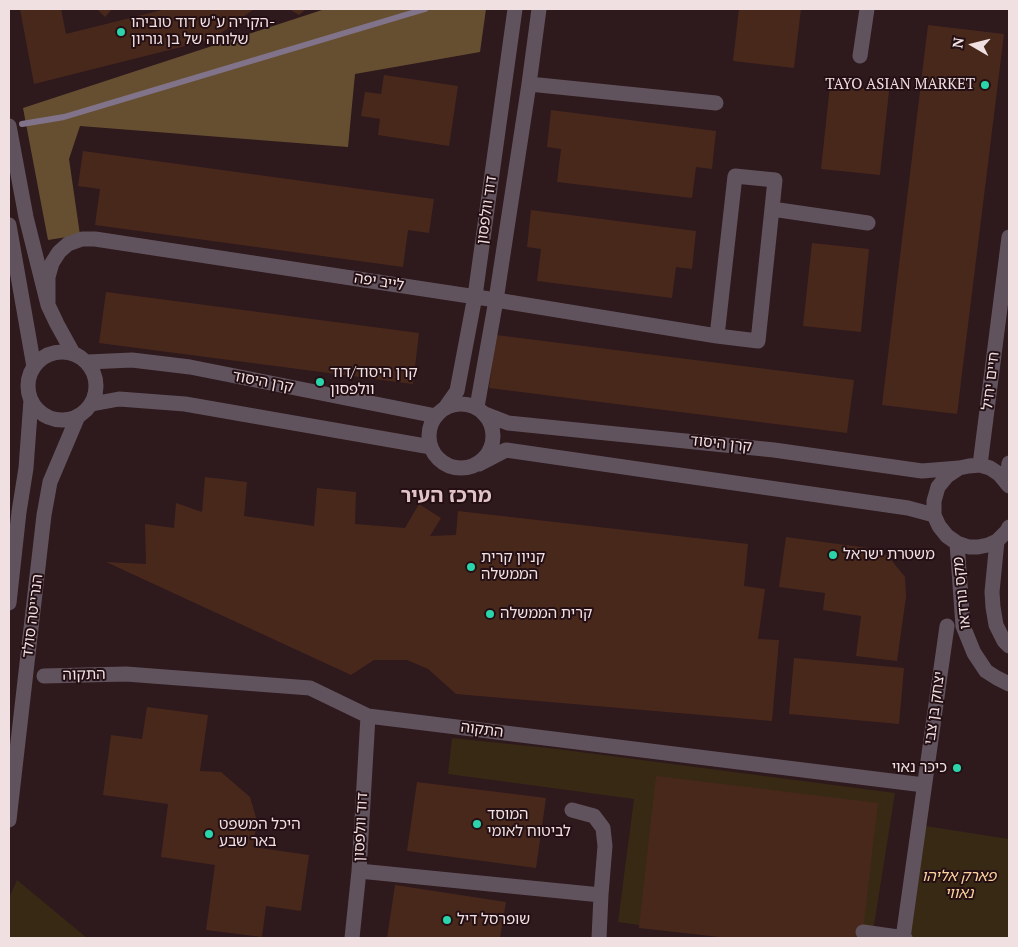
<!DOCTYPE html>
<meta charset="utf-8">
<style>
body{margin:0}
#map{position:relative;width:1018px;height:947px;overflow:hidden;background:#2e191d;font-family:"PT Serif",serif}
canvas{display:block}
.frame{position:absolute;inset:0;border:10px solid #f0e0e2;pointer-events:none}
.north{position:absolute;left:948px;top:20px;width:50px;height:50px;-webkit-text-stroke:4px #241014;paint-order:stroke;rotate:278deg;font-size:14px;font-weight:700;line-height:20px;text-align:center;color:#f0e0e2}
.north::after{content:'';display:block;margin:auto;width:18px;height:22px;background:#f0e0e2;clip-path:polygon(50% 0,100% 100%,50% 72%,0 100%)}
</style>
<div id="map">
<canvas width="1018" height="947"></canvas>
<div class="frame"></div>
<div class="north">N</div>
</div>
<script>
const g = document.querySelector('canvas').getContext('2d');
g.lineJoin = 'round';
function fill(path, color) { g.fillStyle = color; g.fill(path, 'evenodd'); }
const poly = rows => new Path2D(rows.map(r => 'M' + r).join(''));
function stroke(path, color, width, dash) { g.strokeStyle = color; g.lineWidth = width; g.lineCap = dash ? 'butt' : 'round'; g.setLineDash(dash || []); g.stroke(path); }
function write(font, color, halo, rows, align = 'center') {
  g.font = font + ' "PT Serif","Noto Sans Hebrew",serif'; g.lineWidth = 4; g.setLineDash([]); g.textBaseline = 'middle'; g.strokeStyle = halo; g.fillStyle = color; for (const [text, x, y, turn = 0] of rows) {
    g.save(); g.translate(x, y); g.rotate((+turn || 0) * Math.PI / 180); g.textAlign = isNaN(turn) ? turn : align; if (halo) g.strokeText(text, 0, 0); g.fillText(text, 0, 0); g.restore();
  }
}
fill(poly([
 [452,738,557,749,895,793,872,938,731,938,618,922,634,799,448,774],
 [919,825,1009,839,1009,938,911,938,901,924],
 [17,880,87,938,9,938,9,898]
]), '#382914');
fill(poly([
 [325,9,486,9,480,52,355,74,348,147,80,126,69,159,80,235,48,240,23,108]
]), '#664f31');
stroke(poly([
 [22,124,64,117,425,9]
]), '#81748a', 6);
fill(poly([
 [20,9,61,9,66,34,166,9,254,9,213,39,34,84],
 [97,9,112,9,105,17],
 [289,9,306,9,299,15],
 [739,9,801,9,794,68,733,61],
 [928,25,1004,34,957,414,882,405],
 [384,75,458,86,449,146,378,135,380,119,361,116,365,92,381,94],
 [830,85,889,91,880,175,821,169],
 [551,110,716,131,712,169,696,167,692,198,557,182,561,149,547,147],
 [83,151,434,199,429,233,408,230,403,267,95,225,100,189,78,186],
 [531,210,696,231,692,269,676,267,672,298,537,281,541,249,527,247],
 [812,243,869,249,861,332,803,326],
 [106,292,419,333,413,384,99,343],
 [496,335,854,380,847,433,489,388],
 [205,477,247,482,244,516,314,526,317,488,356,492,355,524,405,528,419,504,441,518,430,536,456,535,458,511,748,544,744,586,765,589,758,639,779,640,772,721,456,694,428,669,407,660,374,660,351,675,106,562,146,564,145,524,174,528,176,503,202,512],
 [786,537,868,548,888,556,905,577,906,597,897,661,856,656,861,616,823,610,825,593,779,587],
 [794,658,904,668,899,724,789,714],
 [147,707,208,715,200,771,221,772,250,797,257,821,253,847,309,855,301,911,266,906,262,937,206,930,215,865,161,857,168,804,103,795,111,735,142,739],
 [656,776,878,803,862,938,729,938,639,928],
 [417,782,546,798,536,868,407,851],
 [395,885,506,902,500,938,387,938]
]), '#49281c');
stroke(poly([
 [860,56,867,9],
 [529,84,716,103],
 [9,126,26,217,48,305,57,324,73,353],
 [772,209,868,223],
 [9,225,34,367],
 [48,305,48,277,52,263,59,252,68,244,82,239,95,239,496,300,717,336,758,341,775,180,735,176,717,336],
 '28 386a34 34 0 1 1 68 0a34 34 0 1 1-68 0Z',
 [88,362,132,360,190,367,436,416],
 '429 436a32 32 0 1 1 64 0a32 32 0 1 1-64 0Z',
 [92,404,119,399,185,404,431,447],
 [477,407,496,300,529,84,539,9],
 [445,408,457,391,475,296,515,9],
 [485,414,508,423,774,450,922,471,959,468],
 [479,464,506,450,908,508,934,515],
 [980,465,1009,237],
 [1007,481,1009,463],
 [1009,486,999,474,990,468,980,465,969,466,959,468,947,476,938,487,934,501,934,515,939,526,947,536,957,543,969,547,978,547,988,545,997,541,1007,531,1009,527],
 [997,541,992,592,993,607,996,625,1004,641,1009,646],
 [957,543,963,626,974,653,986,671,997,678,1009,684],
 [9,603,19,512,26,468,31,400],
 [44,676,126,674,310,688,368,716,924,785],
 [572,810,594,816,603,828,605,846,601,895],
 [9,820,44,515,50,482,78,416],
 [359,871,601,895,599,938],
 [863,932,905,938],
 [352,938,359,871,368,716],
 [903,938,947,626]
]), '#61535d', 15);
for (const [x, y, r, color] of [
 [121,32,5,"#2bd5ac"],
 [985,85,5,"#2bd5ac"],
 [320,382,5,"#2bd5ac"],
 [833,555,5,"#2bd5ac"],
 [471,567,5,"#2bd5ac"],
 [490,614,5,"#2bd5ac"],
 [957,768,5,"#2bd5ac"],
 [477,824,5,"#2bd5ac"],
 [209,834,5,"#2bd5ac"],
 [447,920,5,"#2bd5ac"]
]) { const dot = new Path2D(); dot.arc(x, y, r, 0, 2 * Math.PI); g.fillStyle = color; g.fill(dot); stroke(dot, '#241014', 2); }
write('15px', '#f0e0e2', '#241014', [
 ["הקריה ע\"ש דוד טוביהו-",131,23],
 ["שלוחה של בן גוריון",131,40],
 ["TAYO ASIAN MARKET",975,85,"right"],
 ["קרן היסוד/דוד",330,373],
 ["וולפסון",330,390],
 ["משטרת ישראל",843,555],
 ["קניון קרית",481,558],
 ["הממשלה",481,575],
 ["קרית הממשלה",500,614],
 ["כיכר נאוי",947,768,"right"],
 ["המוסד",487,815],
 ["לביטוח לאומי",487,832],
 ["היכל המשפט",219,825],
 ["באר שבע",219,842],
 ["שופרסל דיל",457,920]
], 'left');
write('15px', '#f0e0e2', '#241014', [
 ["דוד וולפסון",487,210,-82],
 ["לייב יפה",379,282,9],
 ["חיים יחיל",991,381,-83],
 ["קרן היסוד",263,382,11],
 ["קרן היסוד",721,444,6],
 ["מקס נורדאו",962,593,-96],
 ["הנרייטה סולד",33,616,-83],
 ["התקוה",84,675,-1],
 ["יצחק בן צבי",935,708,-82],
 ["התקוה",482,730,7],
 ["דוד וולפסון",361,827,-87]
]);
write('italic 15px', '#fbd29c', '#241014', [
 ["פארק אליהו",959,877],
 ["נאווי",959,894]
]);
write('bold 20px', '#e2c4c8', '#241014', [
 ["מרכז העיר",446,496]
]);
</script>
